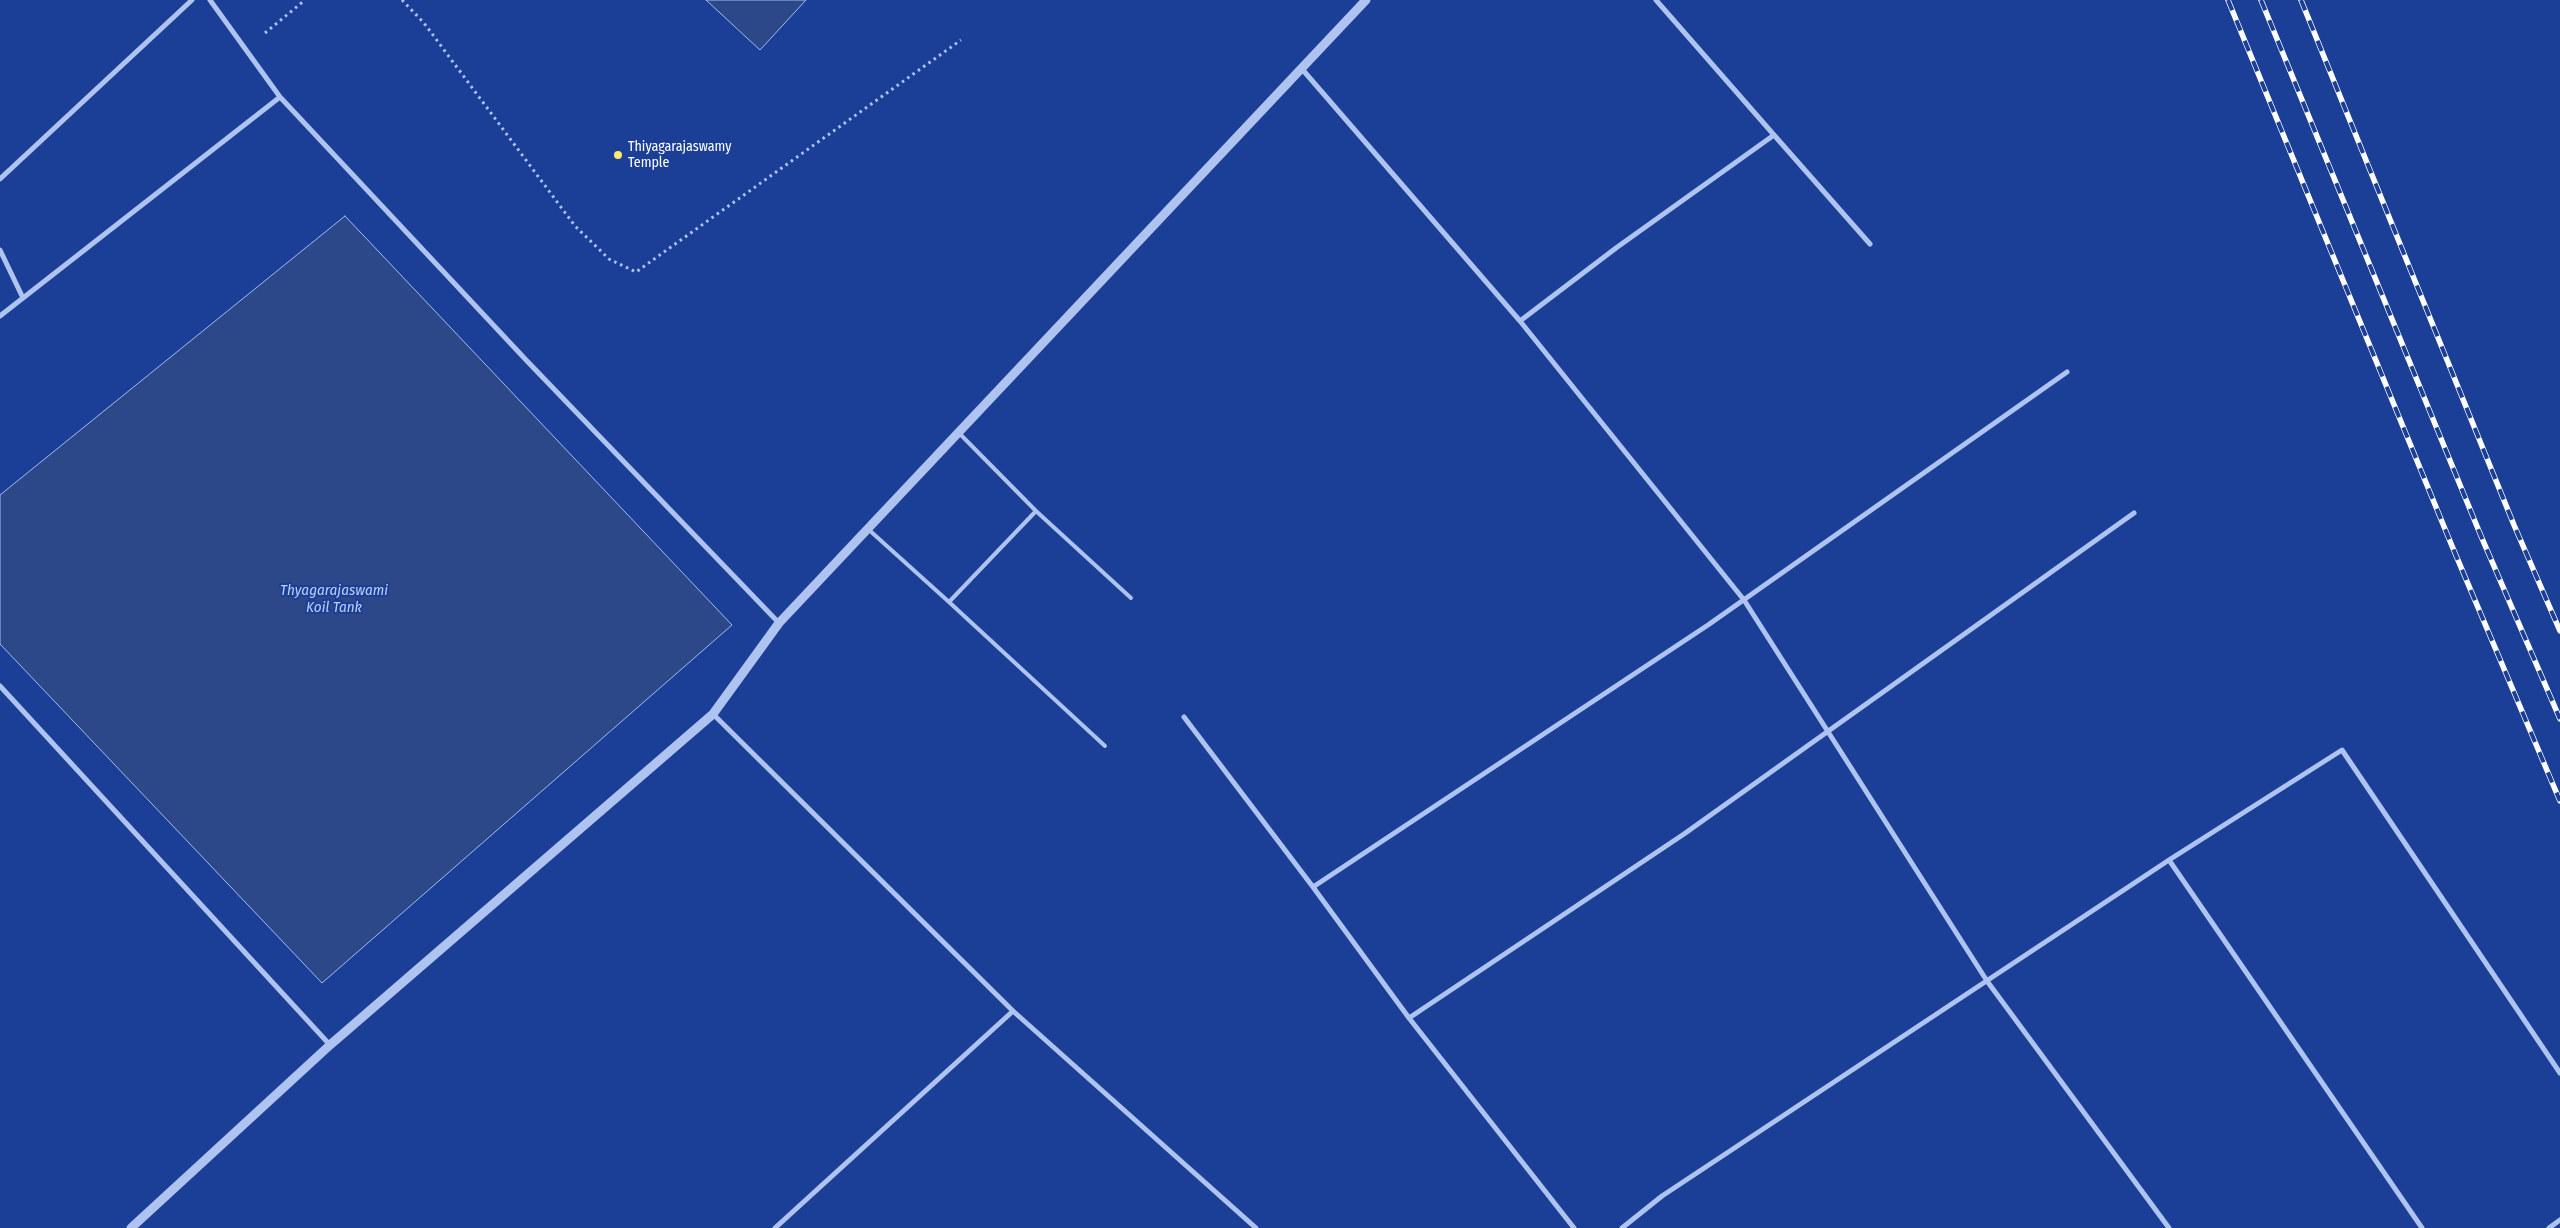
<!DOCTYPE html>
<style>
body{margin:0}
canvas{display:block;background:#1b3f96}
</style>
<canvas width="2560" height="1228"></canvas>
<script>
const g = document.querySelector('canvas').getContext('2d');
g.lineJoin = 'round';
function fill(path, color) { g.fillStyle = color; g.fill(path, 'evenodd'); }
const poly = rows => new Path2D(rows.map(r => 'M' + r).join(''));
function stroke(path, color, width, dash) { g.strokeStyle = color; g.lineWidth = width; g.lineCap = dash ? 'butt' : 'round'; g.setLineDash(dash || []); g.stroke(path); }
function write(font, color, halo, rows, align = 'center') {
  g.font = font + ' "Fira Sans Condensed",sans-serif'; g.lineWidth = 4; g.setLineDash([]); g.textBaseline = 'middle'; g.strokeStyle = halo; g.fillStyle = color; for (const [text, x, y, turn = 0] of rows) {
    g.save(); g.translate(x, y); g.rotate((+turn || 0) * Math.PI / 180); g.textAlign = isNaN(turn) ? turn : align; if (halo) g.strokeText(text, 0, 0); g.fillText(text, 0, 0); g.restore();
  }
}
const water = poly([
 [706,0,806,0,760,50,706,0],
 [345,216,732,625,322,983,0,644,0,495,345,216]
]);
fill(water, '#2d4889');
stroke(water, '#a1bbf2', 1);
stroke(poly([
 [402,0,424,23,575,226,609,259,636,272,961,40],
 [265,33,305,0]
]), '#aec3f0', 3, [2.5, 4]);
stroke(poly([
 [1036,511,1131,598],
 [868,529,949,602,1036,511,959,433],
 [949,602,1105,746]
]), '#aec3f0', 4);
stroke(poly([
 [210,0,280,97],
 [1302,69,1520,321,1744,600,1987,981,2169,1228],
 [1774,135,1870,244],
 [0,179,192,0],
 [0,250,23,298,0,316],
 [23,298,280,97,527,361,779,623],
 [1520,321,1616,248,1774,135,1656,0],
 [0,686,330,1045],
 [713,714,1013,1011,1256,1228],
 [1184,717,1313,887],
 [2169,860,2422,1228],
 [1409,1018,1684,834,2134,513],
 [775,1228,1013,1011],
 [1574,1228,1409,1018,1313,887,1708,625,2067,372],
 [1622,1228,1662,1196,2169,860,2342,750,2560,1073],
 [2549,1228,2560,1220]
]), '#aec3f0', 5);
stroke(poly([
 [131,1228,330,1045,713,714,779,623,1366,0]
]), '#aec3f0', 9);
const rail = poly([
 [2228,0,2452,546,2560,801],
 [2261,0,2481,536,2560,719],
 [2301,0,2514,525,2560,631]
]);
stroke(rail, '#fff', 5.5);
stroke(rail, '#1b3f96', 4, [11]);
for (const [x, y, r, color] of [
 [618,155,5,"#ffe96d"]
]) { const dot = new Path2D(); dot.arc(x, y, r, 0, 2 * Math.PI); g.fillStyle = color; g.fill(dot); stroke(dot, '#1b3f96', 2); }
write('14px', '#fff', '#1b3f96', [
 ["Thiyagarajaswamy",628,147],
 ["Temple",628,163]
], 'left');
write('italic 15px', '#bbcef6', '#1b3f96', [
 ["Thyagarajaswami",334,591],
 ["Koil Tank",334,608]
]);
</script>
